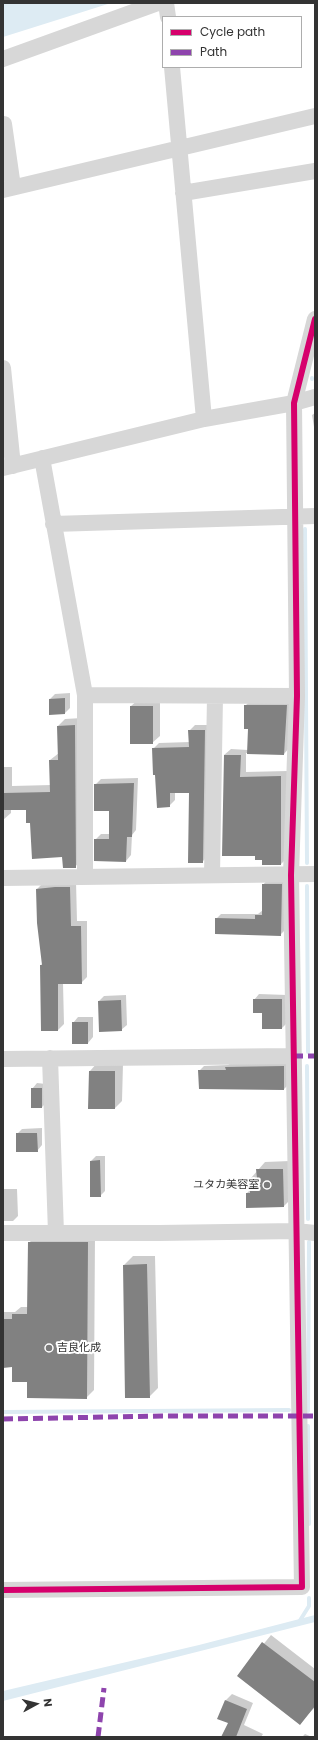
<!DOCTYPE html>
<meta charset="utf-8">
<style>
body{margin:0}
#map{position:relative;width:318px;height:1740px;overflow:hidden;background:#fff;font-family:Poppins,sans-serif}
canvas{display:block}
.frame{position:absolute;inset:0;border:4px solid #333;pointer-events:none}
.legend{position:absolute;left:162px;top:16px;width:140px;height:52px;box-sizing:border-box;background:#fff;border:1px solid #adadad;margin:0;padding:5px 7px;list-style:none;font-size:12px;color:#333}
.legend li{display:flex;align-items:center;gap:8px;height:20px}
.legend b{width:20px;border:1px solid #adadad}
.north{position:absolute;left:16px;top:1684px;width:40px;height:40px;-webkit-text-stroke:3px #fff;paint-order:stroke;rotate:83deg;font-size:11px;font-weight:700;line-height:16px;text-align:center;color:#333}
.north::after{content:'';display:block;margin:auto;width:14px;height:18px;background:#333;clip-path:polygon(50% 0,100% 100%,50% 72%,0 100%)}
</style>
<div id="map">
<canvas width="318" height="1740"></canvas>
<div class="frame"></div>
<ul class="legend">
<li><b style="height:5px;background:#d6006c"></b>Cycle path</li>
<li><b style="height:5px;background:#8e44ad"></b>Path</li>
</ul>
<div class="north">N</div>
</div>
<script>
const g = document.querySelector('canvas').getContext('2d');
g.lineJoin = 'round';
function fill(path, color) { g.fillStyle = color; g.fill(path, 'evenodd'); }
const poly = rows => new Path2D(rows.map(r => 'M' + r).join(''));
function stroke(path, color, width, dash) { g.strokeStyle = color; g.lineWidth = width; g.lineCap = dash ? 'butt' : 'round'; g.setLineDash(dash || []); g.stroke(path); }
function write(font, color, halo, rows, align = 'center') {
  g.font = font + ' Poppins,"Noto Sans JP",sans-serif'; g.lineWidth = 4; g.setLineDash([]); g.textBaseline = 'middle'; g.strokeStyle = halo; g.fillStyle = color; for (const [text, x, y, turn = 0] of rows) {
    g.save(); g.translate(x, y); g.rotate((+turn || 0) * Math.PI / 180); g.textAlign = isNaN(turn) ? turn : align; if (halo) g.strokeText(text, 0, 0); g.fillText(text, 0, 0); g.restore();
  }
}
fill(poly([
 [3,3,111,3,3,37],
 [315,1615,315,1622,3,1701,3,1691,199,1645]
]), '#ddebf3');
fill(poly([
 [315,413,315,433,312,415],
 [70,693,70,708,65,713,50,699,55,694],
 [139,699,160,699,160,736,152,743,131,706],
 [252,699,293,699,290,747,284,754,246,753,246,772,287,771,287,858,281,864,262,859,224,755,231,749,248,750,249,728,245,706],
 [82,718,82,859,75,867,31,822,27,809,11,809,11,813,3,820,3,767,12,767,12,786,51,785,50,760,59,753,58,726,65,719],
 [195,725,210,725,208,856,202,862,190,792,175,792,175,800,169,806,156,774,153,749,159,743,190,742,189,731],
 [138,778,136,830,132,835,131,855,126,861,96,839,101,834,110,834,110,810,96,784,101,779],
 [268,879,286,879,286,929,281,934,216,919,221,914,258,914,263,910,263,885],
 [76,881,77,921,87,921,87,977,81,983,63,983,64,1024,58,1030,42,1030,41,965,43,963,37,889,43,883],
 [259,994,287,995,287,1023,282,1028,254,1000],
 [126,995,127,1025,121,1030,99,1001,104,996],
 [78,1017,93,1017,93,1037,88,1043,73,1023],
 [288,1061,289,1084,284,1089,199,1071,204,1066,228,1065,231,1063],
 [97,1063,123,1064,122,1101,115,1108,90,1071],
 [37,1083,46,1084,47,1102,42,1107,32,1089],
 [42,1128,42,1145,37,1151,17,1134,22,1129],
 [96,1156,105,1156,105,1191,100,1196,91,1161],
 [290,1161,291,1199,284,1206,247,1193,251,1189,251,1178,265,1162],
 [3,1189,17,1189,18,1216,13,1221,3,1221],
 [36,1235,95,1235,94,1390,86,1398,28,1381,13,1366,3,1367,3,1312,15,1312,21,1307,28,1307,29,1243],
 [133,1256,155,1256,158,1388,149,1397,124,1265],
 [271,1635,315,1669,315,1707,300,1723,238,1675],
 [232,1694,253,1703,244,1725,263,1734,261,1737,222,1737,229,1723,226,1700],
 [305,1734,312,1737,302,1737]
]), '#0003');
stroke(poly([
 [312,379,312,378],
 [305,529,307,863],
 [307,886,308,1052],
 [307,1066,308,1219],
 [308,1411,309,1242],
 [3,1412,289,1410],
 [308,1426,309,1524],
 [299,1622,309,1606,309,1598]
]), '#ddebf3', 4);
fill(poly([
 [65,698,65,714,49,715,49,699],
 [244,705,287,705,284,755,247,754,248,729,244,729],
 [130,706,153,706,153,744,130,744],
 [75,725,76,868,63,868,62,857,32,859,30,823,26,823,26,810,3,810,3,793,50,792,49,760,58,760,57,726],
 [188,730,205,730,203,863,188,863,189,793,170,793,170,807,157,808,155,775,153,775,152,748,189,747],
 [224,755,241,755,240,777,281,776,281,865,262,865,262,860,255,860,255,856,222,856],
 [134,783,132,837,127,837,126,862,94,861,94,839,109,839,109,811,94,811,94,784],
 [262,884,282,884,281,936,215,934,215,918,255,919,255,915,262,915],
 [55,887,70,887,71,926,81,926,82,984,58,984,58,1031,41,1031,40,965,42,965,37,923,36,889],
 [253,999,282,999,282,1029,262,1029,262,1013,253,1013],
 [121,1000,122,1031,99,1032,98,1001],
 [72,1022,88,1022,88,1044,72,1044],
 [284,1066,284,1090,199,1089,198,1070,226,1070,225,1067],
 [89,1071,115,1071,115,1109,88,1109],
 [31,1088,42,1088,42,1108,31,1108],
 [16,1133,37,1133,38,1152,16,1152],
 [100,1160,101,1197,90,1197,90,1161],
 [256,1169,283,1169,284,1207,246,1208,246,1193,250,1193,250,1178,257,1178],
 [28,1242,88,1242,87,1399,27,1398,27,1382,12,1382,12,1367,3,1368,3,1319,12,1319,12,1314,27,1314],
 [147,1264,150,1398,125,1398,123,1265],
 [262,1642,315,1682,315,1706,300,1725,237,1676],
 [225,1700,247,1709,236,1737,221,1737,228,1723,217,1719]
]), '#818181');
stroke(poly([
 [166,3,168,17],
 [3,59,158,3],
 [172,67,204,419],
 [4,124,13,187],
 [3,190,315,116],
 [183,193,315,171],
 [3,368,13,466],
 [42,458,85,695,85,876],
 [3,468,204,419,294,403,315,397],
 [53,524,315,516],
 [85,695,297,696],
 [212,875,215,696],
 [3,878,315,874],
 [50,1058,56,1233],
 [3,1059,293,1056],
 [3,1233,159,1233,296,1231,315,1233],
 [3,1590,302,1587,291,875,297,696,294,403,315,319]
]), '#d7d7d7', 16);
stroke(poly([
 [293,1056,315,1056],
 [3,1419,162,1416,315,1416],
 [98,1737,104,1688]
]), '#8e44ad', 5, [10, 5]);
stroke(poly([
 [3,1590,302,1587,291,875,297,696,294,403,315,319]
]), '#d6006c', 6);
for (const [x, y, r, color] of [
 [267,1185,4,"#7a7a7a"],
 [49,1348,4,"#7a7a7a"]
]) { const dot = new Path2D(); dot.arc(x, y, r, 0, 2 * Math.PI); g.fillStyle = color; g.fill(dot); stroke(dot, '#fff', 1.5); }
write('11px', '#333', '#fff', [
 ["ユタカ美容室",259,1185],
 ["吉良化成",57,1348,"left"]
], 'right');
</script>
